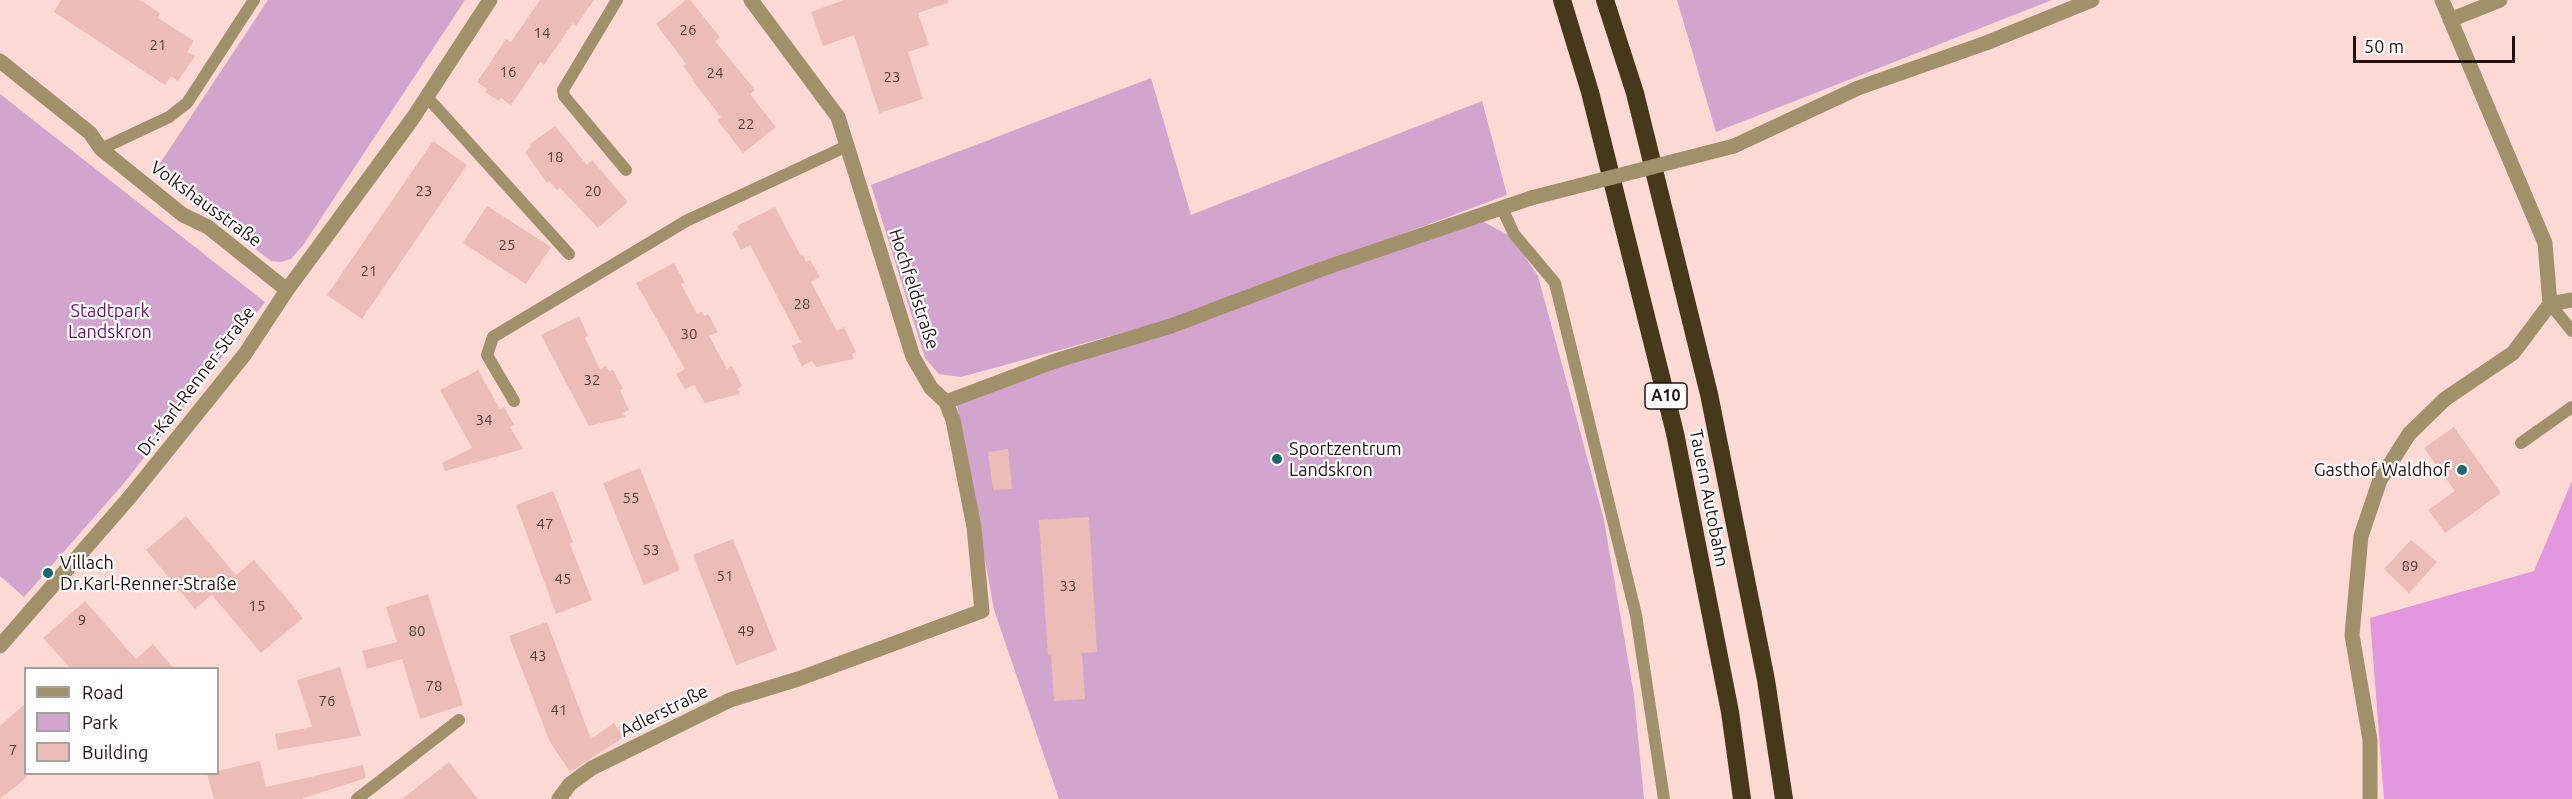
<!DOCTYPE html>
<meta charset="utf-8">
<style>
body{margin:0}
#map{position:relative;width:2572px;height:799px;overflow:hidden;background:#ffd9d3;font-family:Ubuntu,sans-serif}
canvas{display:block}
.legend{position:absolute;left:24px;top:667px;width:195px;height:108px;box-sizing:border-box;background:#fff;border:2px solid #a6a09f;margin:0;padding:8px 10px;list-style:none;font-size:18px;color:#20110e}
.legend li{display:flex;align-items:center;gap:12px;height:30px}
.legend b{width:30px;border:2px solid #a6a09f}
.scale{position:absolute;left:2353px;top:36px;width:162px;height:27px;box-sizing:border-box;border:3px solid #20110e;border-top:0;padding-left:8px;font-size:18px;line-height:21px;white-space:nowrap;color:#20110e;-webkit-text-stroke:4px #fff;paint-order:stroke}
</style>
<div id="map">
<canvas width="2572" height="799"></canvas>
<ul class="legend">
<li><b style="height:8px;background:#a1916a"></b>Road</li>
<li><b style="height:16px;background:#d2a5cf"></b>Park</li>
<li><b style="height:16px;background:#ebbdb6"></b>Building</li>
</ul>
<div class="scale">50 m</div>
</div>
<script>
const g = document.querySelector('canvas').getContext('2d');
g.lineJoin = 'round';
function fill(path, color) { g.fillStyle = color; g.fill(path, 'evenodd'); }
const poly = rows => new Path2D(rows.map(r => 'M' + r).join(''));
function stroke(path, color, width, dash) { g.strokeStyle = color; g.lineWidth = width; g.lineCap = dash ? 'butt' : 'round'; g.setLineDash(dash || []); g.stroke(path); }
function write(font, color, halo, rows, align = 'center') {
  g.font = font + ' Ubuntu,sans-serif'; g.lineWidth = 4.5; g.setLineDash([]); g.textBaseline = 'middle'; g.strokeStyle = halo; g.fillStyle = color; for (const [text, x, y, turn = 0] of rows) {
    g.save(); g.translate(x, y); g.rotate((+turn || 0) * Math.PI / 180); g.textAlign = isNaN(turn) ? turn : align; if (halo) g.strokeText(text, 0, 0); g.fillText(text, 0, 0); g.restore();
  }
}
fill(poly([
 [268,0,465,0,304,244,291,259,281,262,271,261,155,171],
 [1677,0,2052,0,1716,132],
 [1151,78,1191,215,1482,101,1507,195,1180,317,961,377,939,374,925,358,871,185],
 [0,94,265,302,125,482,24,597,0,576],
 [1482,221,1512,237,1538,276,1604,520,1634,695,1644,799,1059,799,994,610,956,399]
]), '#d2a5cf');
fill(poly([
 [2572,481,2572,799,2384,799,2370,618,2534,571]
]), '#e297de');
fill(poly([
 [61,0,140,0,160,13,158,18,194,41,187,52,195,56,178,81,171,76,165,85,54,12],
 [540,0,594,0,576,26,573,23,544,65,540,62,511,105,501,98,499,101,485,92,487,89,477,82,506,39,511,42],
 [686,0,690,0,720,37,715,41,755,90,750,94,776,127,743,153,717,120,721,117,693,81,694,80,683,66,686,64,656,24],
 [844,0,948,0,948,3,918,13,929,45,908,52,923,99,879,113,854,35,823,46,811,12],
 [555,126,587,165,592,160,628,202,598,228,560,188,557,190,549,181,547,183,525,152,531,146,530,144],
 [433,141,467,165,362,319,327,295],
 [487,206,551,247,526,284,463,243],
 [775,207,801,256,803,255,806,262,810,260,820,277,811,282,837,331,844,327,856,352,852,354,854,359,816,367,812,361,802,366,792,346,801,342,750,245,741,250,732,233,739,229,737,226],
 [674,263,685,283,681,284,697,314,702,312,704,316,708,314,718,332,709,336,727,369,732,366,742,386,737,389,740,394,705,403,694,385,685,389,676,374,685,369,636,283],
 [579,316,588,336,585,338,600,369,606,366,609,371,613,370,623,389,620,390,629,410,623,413,625,417,589,426,541,335],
 [478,370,500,409,504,407,514,425,510,427,523,449,445,471,442,463,472,448,440,390],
 [2454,427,2501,493,2445,533,2428,510,2455,491,2424,448],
 [1008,449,1012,489,993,490,988,452],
 [640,468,680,570,644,585,603,483],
 [553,491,573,542,570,544,592,600,556,614,516,505],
 [186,516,236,575,254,560,303,618,261,653,212,595,195,609,146,550],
 [1089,517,1097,652,1082,653,1085,699,1054,701,1051,655,1048,656,1039,520],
 [733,539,777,650,736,665,693,555],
 [2411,540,2437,562,2409,593,2384,569],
 [428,594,463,705,420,719,402,659,367,669,362,651,397,642,386,607],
 [85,601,136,659,153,644,174,669,71,669,43,638],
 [547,622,591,739,614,723,624,737,570,772,550,742,509,636],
 [340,667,361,736,278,750,275,734,312,727,297,680],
 [26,703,26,778,0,799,0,726],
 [260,761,266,787,363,765,366,778,301,799,214,799,207,774,218,774,218,771],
 [449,762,478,799,402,799]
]), '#ebbdb6');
stroke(poly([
 [617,0,563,90,564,96,626,170],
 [427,97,569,254],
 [101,149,169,117,187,103,254,0],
 [1502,208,1514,234,1555,283,1636,615,1664,799],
 [2550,304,2572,331],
 [514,401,487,355,493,337,686,221,847,146],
 [2521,443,2572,407],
 [357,799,459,720]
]), '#a1916a', 12);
stroke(poly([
 [2450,20,2500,0],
 [0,61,90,133,101,149,183,215,208,227,287,290],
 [1734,146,1858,88,1986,43,2092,0],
 [2550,304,2572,300],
 [946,402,1055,361,1171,326,1319,270,1531,198],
 [0,646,129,498,245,354,287,290,413,118,490,0],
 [559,799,570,784,592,768,730,700,798,679,982,611,974,527,953,420,946,402,931,388,913,357,838,117,751,0],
 [2370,799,2370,740,2352,635,2361,536,2380,480,2409,434,2445,399,2513,353,2550,304,2545,243,2442,0]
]), '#a1916a', 15);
stroke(poly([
 [1562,0,1590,92,1675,433,1730,712,1742,799],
 [1605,0,1635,93,1709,394,1766,680,1784,799]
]), '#463919', 18);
stroke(poly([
 [1531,198,1734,146]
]), '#a1916a', 15);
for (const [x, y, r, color] of [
 [1277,459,6,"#1b6671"],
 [2462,470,6,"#1b6671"],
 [48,573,6,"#1b6671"]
]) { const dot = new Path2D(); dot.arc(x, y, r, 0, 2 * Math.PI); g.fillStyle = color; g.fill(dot); stroke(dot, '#fff', 2); }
write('15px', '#533c38', null, [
 ["26",688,30],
 ["14",542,33],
 ["21",158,45],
 ["16",508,72],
 ["24",715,73],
 ["23",892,77],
 ["22",746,124],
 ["18",555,157],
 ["23",424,191],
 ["20",593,191],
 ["25",507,245],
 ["21",369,271],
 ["28",802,304],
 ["30",689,334],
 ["32",592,380],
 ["34",484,420],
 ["55",631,498],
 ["47",545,524],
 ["53",651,550],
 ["89",2410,566],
 ["51",725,576],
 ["45",563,579],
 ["33",1068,586],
 ["15",257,606],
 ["9",82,620],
 ["80",417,631],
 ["49",746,631],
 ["43",538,656],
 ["78",434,686],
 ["76",327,701],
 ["41",559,710],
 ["7",13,750]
]);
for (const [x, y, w] of [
 [1666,396,42]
]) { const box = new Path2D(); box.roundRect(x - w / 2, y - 13, w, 26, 4.5); g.fillStyle = '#fff'; g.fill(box); stroke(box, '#20110e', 1.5); }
write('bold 16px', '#20110e', null, [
 ["A10",1666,396]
]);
write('18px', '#20110e', '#fff', [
 ["Volkshausstraße",206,204,36],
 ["Hochfeldstraße",914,289,72],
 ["Dr.-Karl-Renner-Straße",196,381,-53],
 ["Tauern Autobahn",1709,498,79],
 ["Adlerstraße",664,711,-26]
]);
write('18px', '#6b116b', '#fff', [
 ["Stadtpark",110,311],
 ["Landskron",110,332]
]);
write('18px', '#20110e', '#fff', [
 ["Sportzentrum",1289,449],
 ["Landskron",1289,470],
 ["Gasthof Waldhof",2450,470,"right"],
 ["Villach",60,563],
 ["Dr.Karl-Renner-Straße",60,584]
], 'left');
</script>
